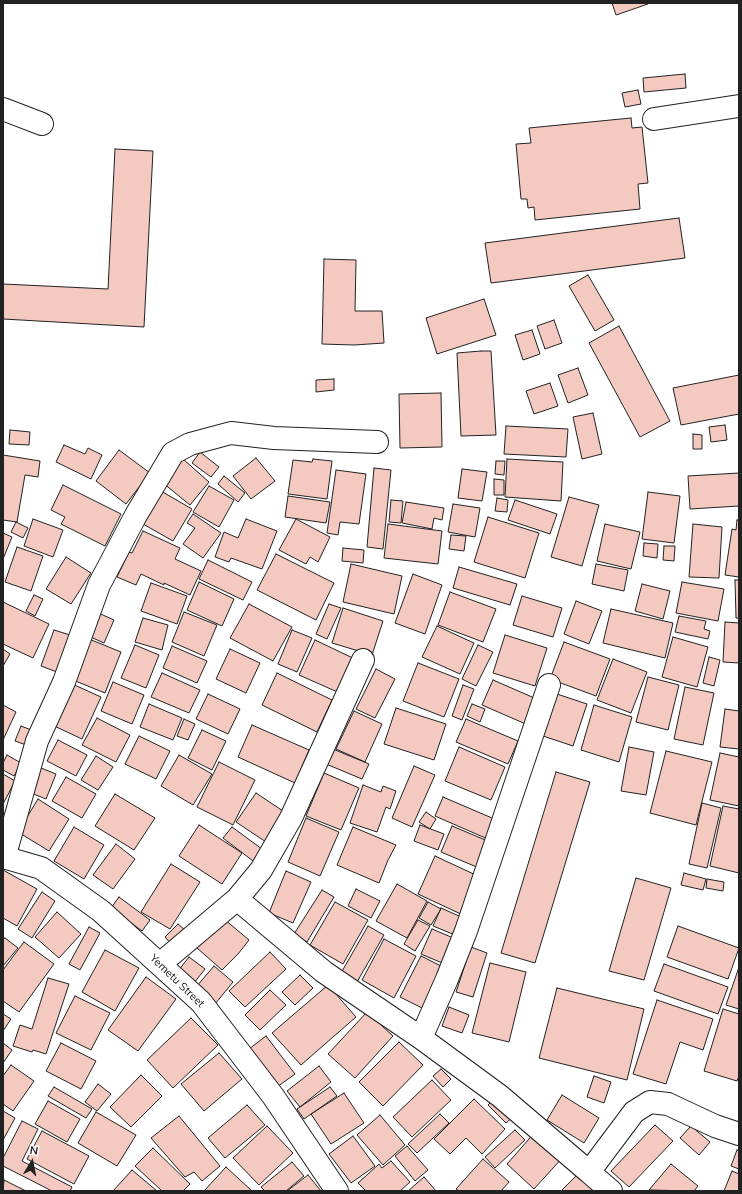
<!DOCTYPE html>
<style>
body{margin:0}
#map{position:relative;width:742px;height:1194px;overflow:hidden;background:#fff;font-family:Mulish,sans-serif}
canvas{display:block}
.frame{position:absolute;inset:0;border:4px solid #222;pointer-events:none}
.north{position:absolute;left:12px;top:1142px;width:40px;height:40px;-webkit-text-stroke:3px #fff;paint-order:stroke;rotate:10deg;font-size:11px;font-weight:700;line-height:16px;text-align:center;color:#222}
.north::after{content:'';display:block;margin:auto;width:14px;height:18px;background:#222;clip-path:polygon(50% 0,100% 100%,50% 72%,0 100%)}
</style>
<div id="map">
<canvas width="742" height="1194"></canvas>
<div class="frame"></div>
<div class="north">N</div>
</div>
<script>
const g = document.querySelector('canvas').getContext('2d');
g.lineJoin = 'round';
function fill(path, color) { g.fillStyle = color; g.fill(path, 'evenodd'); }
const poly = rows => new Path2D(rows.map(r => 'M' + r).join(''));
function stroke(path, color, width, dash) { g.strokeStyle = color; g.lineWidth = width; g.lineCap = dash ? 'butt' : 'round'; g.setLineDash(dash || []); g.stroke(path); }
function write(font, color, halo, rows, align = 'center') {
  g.font = font + ' Mulish,sans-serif'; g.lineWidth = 3; g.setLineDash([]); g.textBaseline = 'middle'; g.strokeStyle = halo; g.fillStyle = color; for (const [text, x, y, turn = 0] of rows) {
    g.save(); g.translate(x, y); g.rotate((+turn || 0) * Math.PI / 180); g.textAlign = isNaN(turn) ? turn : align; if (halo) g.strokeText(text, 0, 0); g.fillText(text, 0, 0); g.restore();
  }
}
const building = poly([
 [612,3,647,3,648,4,616,15,612,3],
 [685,74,686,88,644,92,643,78,685,74],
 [638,90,641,104,625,107,622,93,638,90],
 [631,118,632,128,642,127,648,183,638,184,640,209,535,220,534,207,528,208,527,199,521,199,516,144,531,143,529,128,631,118],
 [115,149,153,151,144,327,3,319,3,284,108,289,115,149],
 [679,218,685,258,491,283,485,243,679,218],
 [324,259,356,260,355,311,382,311,384,343,354,345,322,344,324,259],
 [588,275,614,320,595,331,569,286,588,275],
 [484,299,496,335,437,354,426,318,484,299],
 [554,320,562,343,545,349,537,326,554,320],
 [619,326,670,421,640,437,589,343,619,326],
 [532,330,540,354,523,360,515,335,532,330],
 [481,351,491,351,496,435,461,436,457,353,481,351],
 [578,368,588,395,568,403,558,375,578,368],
 [739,375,739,414,681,425,673,388,739,375],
 [334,379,334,390,316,392,316,380,334,379],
 [550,383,558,406,534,414,526,391,550,383],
 [441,393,442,447,400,448,399,394,441,393],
 [593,413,602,454,582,459,573,417,593,413],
 [725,425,727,440,711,442,709,427,725,425],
 [506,426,568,429,566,457,504,454,506,426],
 [10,430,30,432,29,445,9,444,10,430],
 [693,434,702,435,702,449,693,449,693,434],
 [64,445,85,454,88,448,102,455,91,479,56,462,64,445],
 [119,450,150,473,126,504,96,481,119,450],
 [200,452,219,467,211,477,192,463,200,452],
 [3,455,40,461,38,477,25,475,17,522,3,520,3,455],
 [256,458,275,481,251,499,233,476,256,458],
 [183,459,209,482,190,505,163,483,183,459],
 [313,459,332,461,327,499,288,494,293,460,312,462,313,459],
 [507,459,563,462,561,501,505,497,507,459],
 [496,461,505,461,504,475,495,474,496,461],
 [374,468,391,470,383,549,367,547,374,468],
 [462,469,487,472,482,501,458,498,462,469],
 [336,470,366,474,359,524,340,522,338,535,327,533,336,470],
 [739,473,739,506,690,509,688,476,739,473],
 [224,476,245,493,238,502,218,484,224,476],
 [494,479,504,480,504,495,494,495,494,479],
 [63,485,121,514,105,546,61,524,65,517,51,510,63,485],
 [209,486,234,500,219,527,193,512,209,486],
 [161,491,192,509,173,541,143,524,161,491],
 [648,492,680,496,674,543,642,539,648,492],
 [288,496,330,502,326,523,285,517,288,496],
 [569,497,599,505,582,566,551,557,569,497],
 [497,498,508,500,507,512,495,511,497,498],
 [391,500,403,501,401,523,389,522,391,500],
 [515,500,557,514,550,534,508,520,515,500],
 [406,502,444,508,442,520,434,518,432,529,402,523,406,502],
 [453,504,480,508,475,537,448,532,453,504],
 [193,514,221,533,203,558,183,544,195,528,187,523,193,514],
 [488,517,539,533,525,578,474,562,488,517],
 [33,519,63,530,53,557,24,546,33,519],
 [246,519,277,531,262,569,231,558,229,562,215,557,224,532,238,538,246,519],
 [296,519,330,537,318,562,310,557,306,564,279,550,296,519],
 [737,520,739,520,739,577,725,575,732,529,736,530,737,520],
 [16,522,28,528,23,538,11,532,16,522],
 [388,524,442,531,438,564,384,558,388,524],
 [605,524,640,532,631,569,597,561,605,524],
 [693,524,722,527,719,578,689,577,693,524],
 [143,531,180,548,175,559,201,571,190,595,164,583,164,585,141,574,136,585,117,577,129,552,132,553,143,531],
 [3,533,12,537,3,559,3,533],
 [451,535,466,536,464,551,449,549,451,535],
 [644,543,658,544,657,558,643,556,644,543],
 [664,546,675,546,674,561,663,560,664,546],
 [17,547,43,556,31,591,5,582,17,547],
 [343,548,364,550,363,563,342,561,343,548],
 [276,554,334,583,316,620,257,590,276,554],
 [66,557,91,573,71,604,46,589,66,557],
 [208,560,252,582,243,600,199,579,208,560],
 [351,564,402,576,394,614,343,602,351,564],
 [596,564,628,570,624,591,592,584,596,564],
 [459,567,517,584,510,605,453,588,459,567],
 [413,574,442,585,425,634,395,623,413,574],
 [735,580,739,580,739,618,736,618,735,580],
 [199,582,234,599,222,626,187,610,199,582],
 [682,582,724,589,718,621,676,613,682,582],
 [151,583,187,596,177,624,141,611,151,583],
 [642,584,670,591,663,619,635,611,642,584],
 [450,592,496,609,483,642,438,625,450,592],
 [34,595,43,599,35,616,26,611,34,595],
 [522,596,562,608,553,637,513,625,522,596],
 [576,601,602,611,589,644,564,634,576,601],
 [3,602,49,624,33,658,3,644,3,602],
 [249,604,292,627,273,661,230,638,249,604],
 [329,604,341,608,327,639,316,634,329,604],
 [343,608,383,621,372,655,332,643,343,608],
 [611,609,673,623,665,658,603,643,611,609],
 [94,611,114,620,104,643,84,634,94,611],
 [184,612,217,625,204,656,172,642,184,612],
 [679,616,706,621,704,629,710,631,708,639,675,632,679,616],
 [143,618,168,625,162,650,135,642,143,618],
 [725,622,739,623,739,663,723,662,725,622],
 [437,626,474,643,460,674,422,657,437,626],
 [54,630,70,635,57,672,41,666,54,630],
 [292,630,312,638,297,672,278,664,292,630],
 [505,635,547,648,535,686,493,673,505,635],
 [673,637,708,647,697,687,662,677,673,637],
 [89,639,121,652,105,693,73,680,89,639],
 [315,640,357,660,342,694,299,675,315,640],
 [564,642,610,659,596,696,550,679,564,642],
 [135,645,159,655,146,688,121,678,135,645],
 [478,645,493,652,476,686,462,679,478,645],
 [172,646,207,661,197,683,163,668,172,646],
 [3,649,10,654,3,666,3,649],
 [230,649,260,663,246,693,216,679,230,649],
 [709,657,720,660,714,686,703,683,709,657],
 [613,659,647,672,631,713,597,700,613,659],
 [418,663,459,679,444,717,403,701,418,663],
 [376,669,395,679,375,718,356,709,376,669],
 [162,673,200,690,189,713,151,697,162,673],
 [277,673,332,700,317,732,262,705,277,673],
 [648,677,679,685,668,730,636,722,648,677],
 [493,680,539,700,528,725,482,705,493,680],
 [113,682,144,695,132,724,101,711,113,682],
 [70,683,101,697,82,739,50,724,70,683],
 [463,685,474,689,462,720,452,716,463,685],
 [685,687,714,693,703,745,674,739,685,687],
 [208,694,240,709,228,734,196,719,208,694],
 [557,694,587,704,573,746,543,736,557,694],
 [149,704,182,718,173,740,140,727,149,704],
 [472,704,485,709,480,722,467,716,472,704],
 [3,705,16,712,3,740,3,705],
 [594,705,632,717,619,762,581,750,594,705],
 [396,708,446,724,434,760,384,744,396,708],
 [725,709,739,711,739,749,720,747,725,709],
 [354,711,382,724,365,762,336,749,354,711],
 [97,718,130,735,116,762,82,745,97,718],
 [184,719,195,724,188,740,177,736,184,719],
 [466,719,518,741,508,764,456,742,466,719],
 [252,725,309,750,295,783,238,757,252,725],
 [21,726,34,731,29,746,15,741,21,726],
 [202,730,226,741,212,770,188,758,202,730],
 [139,736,170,751,156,779,125,764,139,736],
 [58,740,87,755,76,776,47,761,58,740],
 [459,747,505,767,491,800,445,781,459,747],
 [629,747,654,752,646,795,621,791,629,747],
 [333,749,369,764,362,779,326,764,333,749],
 [666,751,712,762,696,825,650,813,666,751],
 [720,753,739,757,739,806,710,800,720,753],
 [7,755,21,763,14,776,3,770,3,763,7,755],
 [179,755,212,774,193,805,161,786,179,755],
 [96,756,113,767,98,790,81,780,96,756],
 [219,762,255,780,233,825,197,807,219,762],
 [414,766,435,775,412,827,392,818,414,766],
 [41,768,56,774,46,799,31,793,41,768],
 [556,772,590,782,535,963,501,953,556,772],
 [324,773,359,788,341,830,306,816,324,773],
 [3,774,15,781,3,804,3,774],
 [66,777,96,794,82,818,52,801,66,777],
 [363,785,381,792,383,786,396,791,390,809,386,807,377,832,350,823,363,785],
 [256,793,289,815,269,844,236,822,256,793],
 [115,794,155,818,134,850,95,826,115,794],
 [443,797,499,821,490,840,435,816,443,797],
 [38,799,69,819,49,851,18,832,38,799],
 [702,803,721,808,707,868,689,864,702,803],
 [723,806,739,809,739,873,710,866,723,806],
 [426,812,436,819,430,829,419,822,426,812],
 [306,818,339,832,320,876,288,862,306,818],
 [199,825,242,853,222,884,179,856,199,825],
 [420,825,444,834,438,850,414,841,420,825],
 [452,826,490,842,479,868,441,852,452,826],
 [74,827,104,845,84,879,54,861,74,827],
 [232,827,266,852,257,864,223,838,232,827],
 [353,827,396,845,388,860,379,883,337,865,353,827],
 [116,844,135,859,113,889,93,875,116,844],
 [435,856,480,877,463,915,418,894,435,856],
 [171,864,200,882,170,929,141,912,171,864],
 [3,870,37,889,17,926,3,918,3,870],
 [286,871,311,882,293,923,269,913,286,871],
 [684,873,706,879,703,890,681,885,684,873],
 [636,878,671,888,644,980,609,971,636,878],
 [707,879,724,882,723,891,706,888,707,879],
 [397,884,427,901,407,938,376,921,397,884],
 [356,889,380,901,371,918,348,906,356,889],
 [322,890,334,897,307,942,294,934,322,890],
 [42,892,55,901,32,938,18,929,42,892],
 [119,897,150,920,142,931,111,908,119,897],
 [335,902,368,920,343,964,310,945,335,902],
 [428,902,441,909,431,925,419,918,428,902],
 [441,908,468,920,460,937,433,926,441,908],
 [57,912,81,934,59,958,35,937,57,912],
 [224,919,249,940,238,954,222,970,197,948,224,919],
 [418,920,430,926,415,951,404,944,418,920],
 [178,924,187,932,173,946,165,937,178,924],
 [368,926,384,935,357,982,341,973,368,926],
 [678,926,739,948,728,979,667,957,678,926],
 [89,927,100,933,80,970,69,964,89,927],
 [432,929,458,940,447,965,421,954,432,929],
 [5,938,18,948,3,966,3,939,5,938],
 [384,939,416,956,394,998,362,980,384,939],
 [24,942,54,964,19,1012,3,1001,3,970,24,942],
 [471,947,487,953,473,997,456,992,471,947],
 [105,950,139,968,115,1011,82,992,105,950],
 [270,952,286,969,245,1007,229,991,270,952],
 [421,956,449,970,428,1011,400,997,421,956],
 [189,957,205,969,194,983,178,971,189,957],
 [490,963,526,972,509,1042,472,1033,490,963],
 [664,964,728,987,718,1014,654,991,664,964],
 [214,966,233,982,215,1004,196,987,214,966],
 [739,967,739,1009,726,1005,739,967],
 [300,975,313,988,295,1005,282,992,300,975],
 [146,977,176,999,138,1051,108,1030,146,977],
 [48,978,69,984,46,1054,33,1050,32,1052,13,1046,20,1025,32,1029,48,978],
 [328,985,356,1017,301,1065,272,1033,328,985],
 [557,988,644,1009,627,1080,539,1058,557,988],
 [270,990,286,1005,260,1030,245,1015,270,990],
 [75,996,110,1013,91,1050,56,1033,75,996],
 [657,1000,713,1019,703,1050,680,1042,666,1084,633,1074,657,1000],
 [449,1007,469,1015,462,1033,442,1026,449,1007],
 [723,1009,739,1014,739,1076,737,1081,704,1071,723,1009],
 [367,1012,393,1036,355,1078,328,1054,367,1012],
 [3,1014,11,1019,3,1031,3,1014],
 [191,1018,218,1045,173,1088,147,1060,191,1018],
 [266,1036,295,1074,277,1087,249,1049,266,1036],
 [399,1042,423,1065,383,1106,359,1082,399,1042],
 [3,1043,12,1050,3,1063,3,1043],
 [61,1043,96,1061,81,1089,46,1071,61,1043],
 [219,1053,242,1079,204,1111,181,1084,219,1053],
 [11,1065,34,1081,13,1111,3,1104,3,1076,11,1065],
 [319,1066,331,1082,300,1107,287,1091,319,1066],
 [441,1069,451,1079,443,1087,433,1076,441,1069],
 [141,1075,162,1096,131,1127,110,1107,141,1075],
 [594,1076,611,1082,604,1103,587,1097,594,1076],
 [432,1080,451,1100,412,1137,393,1117,432,1080],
 [98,1084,111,1094,97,1111,85,1102,98,1084],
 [54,1087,92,1109,86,1118,48,1096,54,1087],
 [330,1087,337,1096,304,1119,297,1109,330,1087],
 [344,1093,364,1123,331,1144,311,1114,344,1093],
 [562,1095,599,1118,584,1143,547,1120,562,1095],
 [495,1098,514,1116,506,1123,488,1105,495,1098],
 [474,1099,505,1129,482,1154,466,1138,450,1154,434,1139,474,1099],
 [48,1101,80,1119,67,1142,35,1124,48,1101],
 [247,1105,265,1125,225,1158,208,1138,247,1105],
 [3,1111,15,1118,3,1140,3,1111],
 [96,1112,136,1135,117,1166,78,1143,96,1112],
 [440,1114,449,1123,417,1153,408,1144,440,1114],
 [380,1115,405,1145,383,1165,357,1135,380,1115],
 [179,1116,220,1166,202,1181,194,1172,185,1177,151,1138,179,1116],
 [22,1121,38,1129,22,1161,72,1187,70,1191,52,1191,3,1166,3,1158,22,1121],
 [655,1125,673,1141,629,1187,611,1171,655,1125],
 [267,1126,293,1153,259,1185,233,1158,267,1126],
 [691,1126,710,1142,699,1155,680,1138,691,1126],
 [515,1130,525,1140,495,1168,485,1157,515,1130],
 [42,1131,89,1156,74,1184,27,1159,42,1131],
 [536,1131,564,1156,534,1189,507,1164,536,1131],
 [353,1136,375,1166,351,1183,329,1154,353,1136],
 [407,1146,428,1170,415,1181,395,1156,407,1146],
 [153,1148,190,1184,183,1191,162,1191,135,1166,153,1148],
 [737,1150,739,1151,739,1169,731,1166,737,1150],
 [483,1159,509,1182,501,1191,459,1191,456,1189,483,1159],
 [391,1161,410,1182,400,1191,366,1191,358,1183,379,1164,382,1168,391,1161],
 [292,1162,304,1176,286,1191,265,1191,261,1187,292,1162],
 [671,1164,698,1186,694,1191,649,1190,671,1164],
 [226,1167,252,1191,204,1191,226,1167],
 [132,1170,157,1191,113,1191,132,1170],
 [732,1171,739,1174,739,1191,724,1191,732,1171],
 [308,1175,321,1191,287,1191,308,1175],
 [577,1175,593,1191,561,1191,577,1175],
 [424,1177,436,1191,408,1191,424,1177],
 [4,1180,26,1191,3,1191,4,1180]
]);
fill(building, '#f3c9c0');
stroke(building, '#222', 1);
const minor = poly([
 [3,109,42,124],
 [654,119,739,106],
 [3,857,41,868,101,911,201,1002,273,1096,337,1191],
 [4,858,37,741,64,682,99,585,136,515,173,453,190,444,231,433,274,438,377,442],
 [237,899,324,972,421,1038,500,1096,589,1172,634,1112,650,1102,668,1104,715,1126,739,1134],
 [160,964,237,899,261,870,291,818,363,660],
 [421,1038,447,979,466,931,549,685],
 [589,1172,611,1191]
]);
stroke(minor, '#222', 24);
stroke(minor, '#fff', 22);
write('11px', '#222', '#fff', [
 ["Yemetu Street",177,981,44]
]);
</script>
